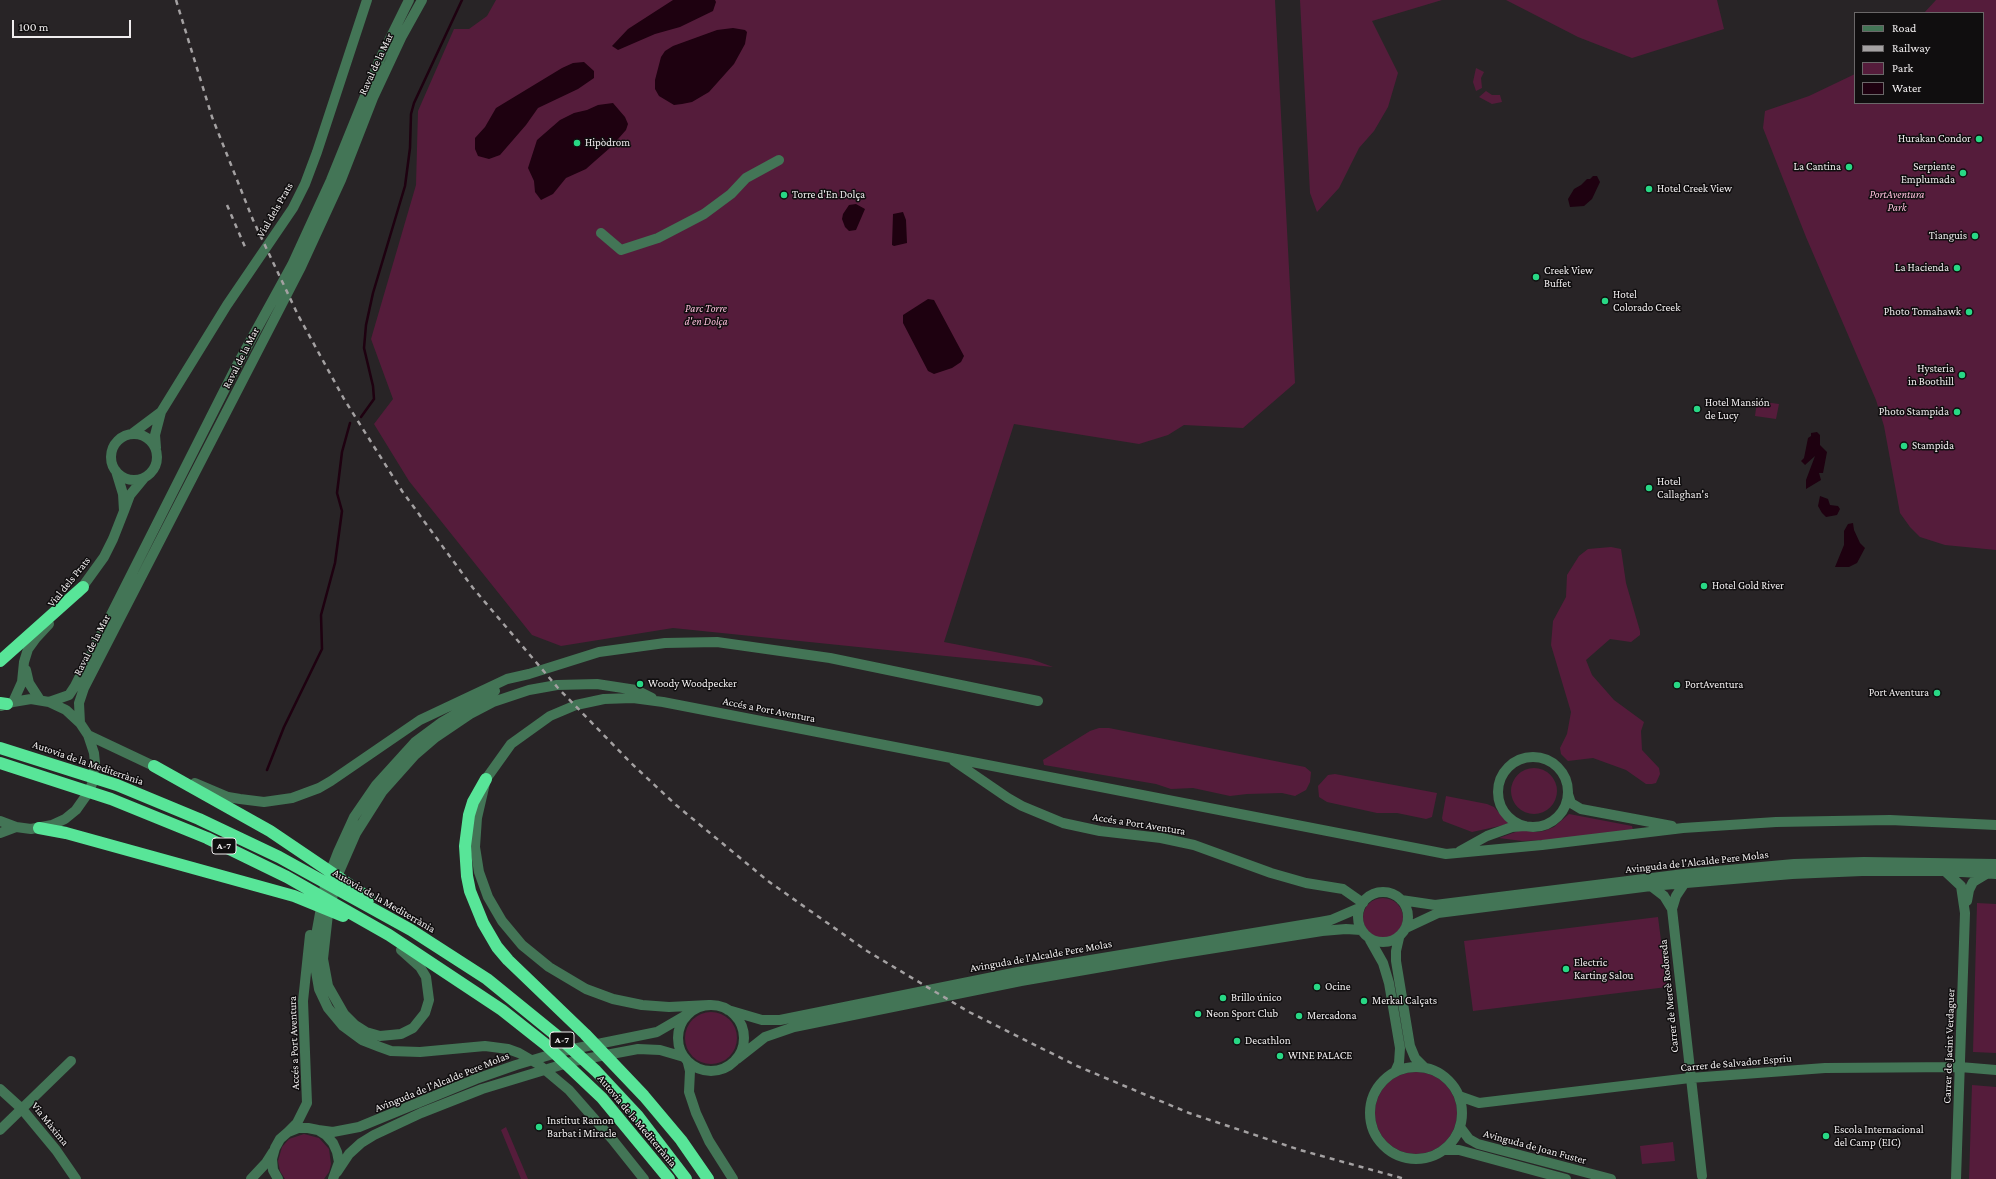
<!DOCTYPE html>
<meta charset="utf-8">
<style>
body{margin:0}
#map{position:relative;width:1996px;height:1179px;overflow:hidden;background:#282426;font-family:"Crimson Pro",serif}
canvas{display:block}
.legend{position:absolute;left:1854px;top:12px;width:130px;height:92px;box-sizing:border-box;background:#100e0f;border:1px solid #6a6768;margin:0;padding:5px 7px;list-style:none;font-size:12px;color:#f0edee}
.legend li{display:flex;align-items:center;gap:8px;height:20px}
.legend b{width:20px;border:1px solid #6a6768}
.scale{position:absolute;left:12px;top:20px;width:119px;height:18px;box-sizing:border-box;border:2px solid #f0edee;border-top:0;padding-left:5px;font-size:12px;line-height:14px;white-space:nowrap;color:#f0edee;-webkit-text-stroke:3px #100e0f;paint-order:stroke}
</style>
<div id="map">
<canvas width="1996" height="1179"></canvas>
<ul class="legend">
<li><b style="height:5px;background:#437556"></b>Road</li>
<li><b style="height:5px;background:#a4a1a2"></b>Railway</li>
<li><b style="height:11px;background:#551c3b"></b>Park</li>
<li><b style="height:11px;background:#1e0110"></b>Water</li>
</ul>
<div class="scale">100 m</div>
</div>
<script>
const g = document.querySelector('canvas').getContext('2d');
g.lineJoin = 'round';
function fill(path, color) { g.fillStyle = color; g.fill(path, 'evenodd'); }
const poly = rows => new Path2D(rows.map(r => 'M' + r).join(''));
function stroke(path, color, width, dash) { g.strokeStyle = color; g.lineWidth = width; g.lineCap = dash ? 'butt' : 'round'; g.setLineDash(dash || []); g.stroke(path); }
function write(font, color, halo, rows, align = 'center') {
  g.font = font + ' "Crimson Pro",serif'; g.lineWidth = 3; g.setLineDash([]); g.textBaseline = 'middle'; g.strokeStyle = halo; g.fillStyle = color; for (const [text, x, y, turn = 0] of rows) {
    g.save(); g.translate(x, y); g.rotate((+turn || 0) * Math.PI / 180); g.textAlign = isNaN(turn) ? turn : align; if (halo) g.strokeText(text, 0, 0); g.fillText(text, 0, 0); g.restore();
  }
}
fill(poly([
 [496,0,1275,0,1295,383,1243,428,1184,425,1168,435,1139,444,1014,424,944,642,1031,659,1053,667,673,628,561,646,532,635,409,481,374,424,393,399,371,339,416,185,418,111,454,29,469,29,487,16],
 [1300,0,1442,0,1372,21,1398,73,1388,107,1374,131,1359,148,1339,188,1317,212,1310,193],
 [1506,0,1717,0,1724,29,1632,58,1578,37],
 [1936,0,1996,0,1996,550,1945,545,1920,537,1910,527,1900,513,1884,426,1876,400,1806,237,1763,128,1765,111,1809,96,1855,74,1855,103,1983,103,1983,13,1924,13],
 [1476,68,1484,72,1481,78,1482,88,1476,91,1473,82],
 [1486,91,1492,95,1500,95,1502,102,1492,104,1479,97],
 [1757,401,1779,404,1776,419,1755,416],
 [1611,547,1621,549,1626,583,1640,631,1640,635,1631,642,1610,639,1586,660,1592,675,1614,700,1644,722,1641,731,1642,750,1659,768,1660,774,1656,783,1652,784,1646,784,1626,770,1593,758,1568,761,1561,754,1560,748,1567,734,1571,712,1551,645,1553,621,1566,597,1567,575,1579,556,1588,549],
 [1099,728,1109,728,1305,767,1311,772,1310,782,1306,790,1295,796,1282,793,1247,794,1230,796,1193,788,1171,789,1156,784,1044,765,1043,760,1090,731],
 '1511 791a23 23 0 1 1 46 0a23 23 0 1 1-46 0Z',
 [1335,774,1437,793,1432,817,1426,819,1397,813,1377,813,1327,802,1319,797,1318,786,1328,775],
 [1446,796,1487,804,1494,807,1509,824,1472,832,1443,821,1442,818],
 [1569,814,1632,826,1633,830,1551,840,1522,841,1499,838,1521,830,1537,832,1544,831,1554,827],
 '1363 918a20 20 0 1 1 40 0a20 20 0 1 1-40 0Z',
 [1977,903,1996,904,1996,1053,1973,1052],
 [1658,917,1667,987,1473,1011,1464,941],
 '685 1038a26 26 0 1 1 52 0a26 26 0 1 1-52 0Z',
 '1375 1113a41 41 0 1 1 82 0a41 41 0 1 1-82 0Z',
 [1972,1085,1996,1087,1996,1179,1969,1179],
 [506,1127,528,1179,521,1179,501,1130],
 [304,1134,319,1138,329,1149,331,1164,329,1172,324,1179,285,1179,280,1171,278,1161,282,1147,289,1139],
 [1673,1142,1675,1161,1642,1164,1640,1146]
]), '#551c3b');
fill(poly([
 [673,0,715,0,716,2,713,11,680,27,655,34,618,50,612,46,628,29],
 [733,28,745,30,747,32,745,44,734,64,709,92,692,102,682,104,674,105,659,96,655,89,655,80,661,57,665,51,673,46,717,30],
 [584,62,594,71,594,78,578,89,538,108,526,125,500,155,489,159,478,156,475,149,475,138,485,127,496,108,562,68,573,63],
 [613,103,625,117,628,124,626,130,611,147,595,161,586,169,566,178,553,194,541,200,535,192,534,181,528,168,537,140,560,120,574,113,587,110,598,105],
 [1593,176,1597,176,1600,182,1592,199,1584,206,1570,207,1568,199,1574,189,1581,185,1587,179,1590,179],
 [856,204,865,209,856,230,849,231,845,227,842,219,843,214,849,205],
 [903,212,906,220,907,243,894,246,892,245,893,214],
 [928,299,934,300,964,356,961,362,952,368,934,374,928,371,903,323,903,315],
 [1817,432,1820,435,1820,445,1827,452,1823,473,1819,473,1821,480,1806,489,1806,480,1815,456,1805,465,1801,461,1804,458,1808,438,1811,436,1811,433],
 [1820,496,1828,499,1830,505,1838,506,1840,509,1837,515,1826,517,1822,513,1818,506],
 [1853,523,1854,530,1860,543,1865,548,1857,563,1849,567,1835,567,1844,545,1844,531,1848,524]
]), '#1e0110');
stroke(poly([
 [361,417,374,399,373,386,364,348,366,325,373,293,405,186,410,148,411,114,414,103,462,0],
 [267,770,284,727,322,649,321,615,335,563,342,511,337,493,342,452,350,423]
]), '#1e0110', 2.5);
stroke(poly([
 [601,233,621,250,658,238,704,214,731,194,746,178,779,160],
 [161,412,227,305,293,208,305,184,317,152,367,0],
 [133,433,161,412,155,435,156,448],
 '111 457a23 23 0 1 1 46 0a23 23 0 1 1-46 0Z',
 [116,471,123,494,124,511,130,495,144,478],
 [78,593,104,557,113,539,124,511],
 [26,670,29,683,40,700],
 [495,691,442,722,415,742,376,785,354,817,338,852,325,886,315,941,314,960,319,989,328,1008,343,1026,362,1040,380,1047,391,1051,420,1052,485,1046,508,1049,519,1053,538,1064,569,1090,612,1139,644,1179],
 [13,702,22,682,24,662,28,649,36,638,49,624],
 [49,702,69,695,75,686,236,367,292,265,331,180,380,59,409,0],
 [80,723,79,703,84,688,301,267,341,180,373,98,402,36,422,0],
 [88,735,160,769],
 '1498 792a35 35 0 1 1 70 0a35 35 0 1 1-70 0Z',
 [954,761,1008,798,1022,806,1063,823,1100,831,1161,838,1194,845,1271,873,1306,883,1343,889,1363,903],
 [195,783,228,797,240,799,264,802,292,798,319,788,331,781,420,720,507,679,529,674,599,652,665,643,717,642,830,658,1038,701],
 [1568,794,1571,803,1581,809,1672,826],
 [0,821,16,827,31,829,52,825,65,819,76,810,88,793,92,784,95,763,94,753,88,735,80,723,66,710,49,702,31,699,13,702,1,706],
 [0,833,16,827],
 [1460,851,1487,836,1512,827,1525,826],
 [1945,871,1961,886,1965,913,1956,1179],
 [1651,886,1664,896,1672,909,1676,896,1684,884],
 '1358 917a25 25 0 1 1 50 0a25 25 0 1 1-50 0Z',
 [1401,900,1435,905,1684,874,1794,864,1864,862,1996,864],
 [1967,901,1969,890,1973,882,1988,873],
 [1672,909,1702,1176],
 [1406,928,1438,913,1651,886,1792,874,1862,871,1945,871,1996,874],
 [1399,938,1396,951,1396,961,1410,1046,1415,1058,1424,1067],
 [1370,940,1383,963,1389,983,1400,1048,1399,1063,1395,1072],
 [401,950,420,967,426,977,429,1000,425,1013,413,1028,401,1034,380,1036,366,1032,355,1025,344,1014,328,986,323,959,328,914,339,872,356,833,382,792,415,755,436,737,470,714,493,702,529,690,557,685,597,684,636,690,652,698],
 [709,1005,669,1007,642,1005,613,999,586,989,549,967,522,945,502,921,488,897,479,872,475,847,477,818,486,779,511,744,550,716,576,705,604,699,633,698,663,702,1446,854,1542,845,1683,828,1776,822,1890,820,1996,825],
 '678 1038a33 33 0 1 1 66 0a33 33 0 1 1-66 0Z',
 [728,1010,762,1020,780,1020,1018,972,1320,922,1331,920,1359,908],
 [737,1059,765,1037,794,1027,1021,981,1171,955,1322,931,1346,929,1361,930],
 [688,1063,690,1071,689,1092,696,1113,709,1141,733,1179],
 '1370 1113a46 46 0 1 1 92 0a46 46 0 1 1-92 0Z',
 [0,1089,22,1109,56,1150,76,1179],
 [1459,1096,1479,1103,1690,1078,1825,1068,1960,1067,1996,1070],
 [1460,1127,1469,1139,1478,1144,1611,1179],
 [0,1130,71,1061],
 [318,1130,333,1132,359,1127,476,1079,516,1065,563,1051,657,1032,688,1014],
 [288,1132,297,1123,307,1103,303,1001,310,935],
 [1443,1150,1459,1150,1566,1179],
 [337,1172,349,1154,361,1143,374,1135,421,1113,482,1089,574,1061,638,1049,660,1050,684,1057],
 [251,1179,266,1163,273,1152],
 [278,1179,273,1170,272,1159,275,1148,280,1139,288,1132,298,1128,308,1128,318,1130,326,1135,333,1143,337,1152,339,1162,333,1179]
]), '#437556', 10);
stroke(poly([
 [0,661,83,587],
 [0,703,7,704],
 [0,748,117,785,199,819,279,857,411,930,487,979,562,1040,596,1071,637,1115,686,1179],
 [0,763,111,799,207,838,287,877,389,935,502,1010,545,1044,602,1098,669,1179],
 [154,766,270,831,369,898],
 [486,779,473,802,469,815,465,846,467,876,470,891,483,923,497,947,508,960,585,1034,644,1096,681,1140,708,1179],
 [39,828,66,833,294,896,343,916]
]), '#58e598', 12);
stroke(poly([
 [176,0,212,117,253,220,298,315,344,399,402,491,473,588,558,688,631,763,676,805,768,881,867,951,969,1012,1077,1066,1189,1113,1300,1150,1405,1179],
 [227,205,245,247]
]), '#a4a1a2', 2.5, [5, 5]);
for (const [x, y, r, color] of [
 [1979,139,4,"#28d885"],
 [577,143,4,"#28d885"],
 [1849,167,4,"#28d885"],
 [1963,173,4,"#28d885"],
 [1649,189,4,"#28d885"],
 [784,195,4,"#28d885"],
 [1975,236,4,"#28d885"],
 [1957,268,4,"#28d885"],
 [1536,277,4,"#28d885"],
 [1605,301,4,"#28d885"],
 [1969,312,4,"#28d885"],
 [1962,375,4,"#28d885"],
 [1697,409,4,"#28d885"],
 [1957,412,4,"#28d885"],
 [1904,446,4,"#28d885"],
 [1649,488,4,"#28d885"],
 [1704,586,4,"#28d885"],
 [640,684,4,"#28d885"],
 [1677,685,4,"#28d885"],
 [1937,693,4,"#28d885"],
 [1566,969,4,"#28d885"],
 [1317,987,4,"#28d885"],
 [1223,998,4,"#28d885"],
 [1364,1001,4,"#28d885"],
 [1198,1014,4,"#28d885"],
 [1299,1016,4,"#28d885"],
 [1237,1041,4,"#28d885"],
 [1280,1056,4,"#28d885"],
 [539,1127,4,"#28d885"],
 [1826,1136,4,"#28d885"]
]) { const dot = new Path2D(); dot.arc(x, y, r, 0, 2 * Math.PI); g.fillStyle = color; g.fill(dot); stroke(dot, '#100e0f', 1.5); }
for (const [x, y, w] of [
 [224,846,24],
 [562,1040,24]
]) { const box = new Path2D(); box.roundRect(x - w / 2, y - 8, w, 16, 3); g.fillStyle = '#100e0f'; g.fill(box); stroke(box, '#f0edee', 1); }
write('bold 10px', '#f0edee', null, [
 ["A-7",224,846],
 ["A-7",562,1040]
]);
write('11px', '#f0edee', '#100e0f', [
 ["Raval de la Mar",376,64,-65],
 ["Vial dels Prats",275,210,-60],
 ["Raval de la Mar",241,358,-63],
 ["Vial dels Prats",69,582,-51],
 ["Raval de la Mar",92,645,-63],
 ["Accés a Port Aventura",769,710,11],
 ["Autovia de la Mediterrània",88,763,19],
 ["Accés a Port Aventura",1139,824,9],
 ["Avinguda de l'Alcalde Pere Molas",1697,862,-6],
 ["Autovia de la Mediterrània",384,901,30],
 ["Avinguda de l'Alcalde Pere Molas",1041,956,-10],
 ["Carrer de Mercè Rodoreda",1669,996,-96],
 ["Accés a Port Aventura",294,1043,-92],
 ["Carrer de Jacint Verdaguer",1949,1046,-88],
 ["Carrer de Salvador Espriu",1736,1063,-5],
 ["Avinguda de l'Alcalde Pere Molas",442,1082,-22],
 ["Autovia de la Mediterrània",637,1121,50],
 ["Via Màxima",50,1124,51],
 ["Avinguda de Joan Fuster",1535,1147,15]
]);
write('11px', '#f0edee', '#100e0f', [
 ["Hurakan Condor",1971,139,"right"],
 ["Hipòdrom",585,143],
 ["La Cantina",1841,167,"right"],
 ["Serpiente",1955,167,"right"],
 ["Emplumada",1955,180,"right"],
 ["Hotel Creek View",1657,189],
 ["Torre d'En Dolça",792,195],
 ["Tianguis",1967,236,"right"],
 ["La Hacienda",1949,268,"right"],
 ["Creek View",1544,271],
 ["Buffet",1544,284],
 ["Hotel",1613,295],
 ["Colorado Creek",1613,308],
 ["Photo Tomahawk",1961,312,"right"],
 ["Hysteria",1954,369,"right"],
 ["in Boothill",1954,382,"right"],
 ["Hotel Mansión",1705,403],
 ["de Lucy",1705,416],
 ["Photo Stampida",1949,412,"right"],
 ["Stampida",1912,446],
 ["Hotel",1657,482],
 ["Callaghan's",1657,495],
 ["Hotel Gold River",1712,586],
 ["Woody Woodpecker",648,684],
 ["PortAventura",1685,685],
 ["Port Aventura",1929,693,"right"],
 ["Electric",1574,963],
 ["Karting Salou",1574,976],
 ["Ocine",1325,987],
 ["Brillo único",1231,998],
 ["Merkal Calçats",1372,1001],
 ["Neon Sport Club",1206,1014],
 ["Mercadona",1307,1016],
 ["Decathlon",1245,1041],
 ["WINE PALACE",1288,1056],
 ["Institut Ramon",547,1121],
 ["Barbat i Miracle",547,1134],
 ["Escola Internacional",1834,1130],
 ["del Camp (EIC)",1834,1143]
], 'left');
write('italic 11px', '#fdbfdb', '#100e0f', [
 ["PortAventura",1897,195],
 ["Park",1897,208],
 ["Parc Torre",706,309],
 ["d'en Dolça",706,322]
]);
</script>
